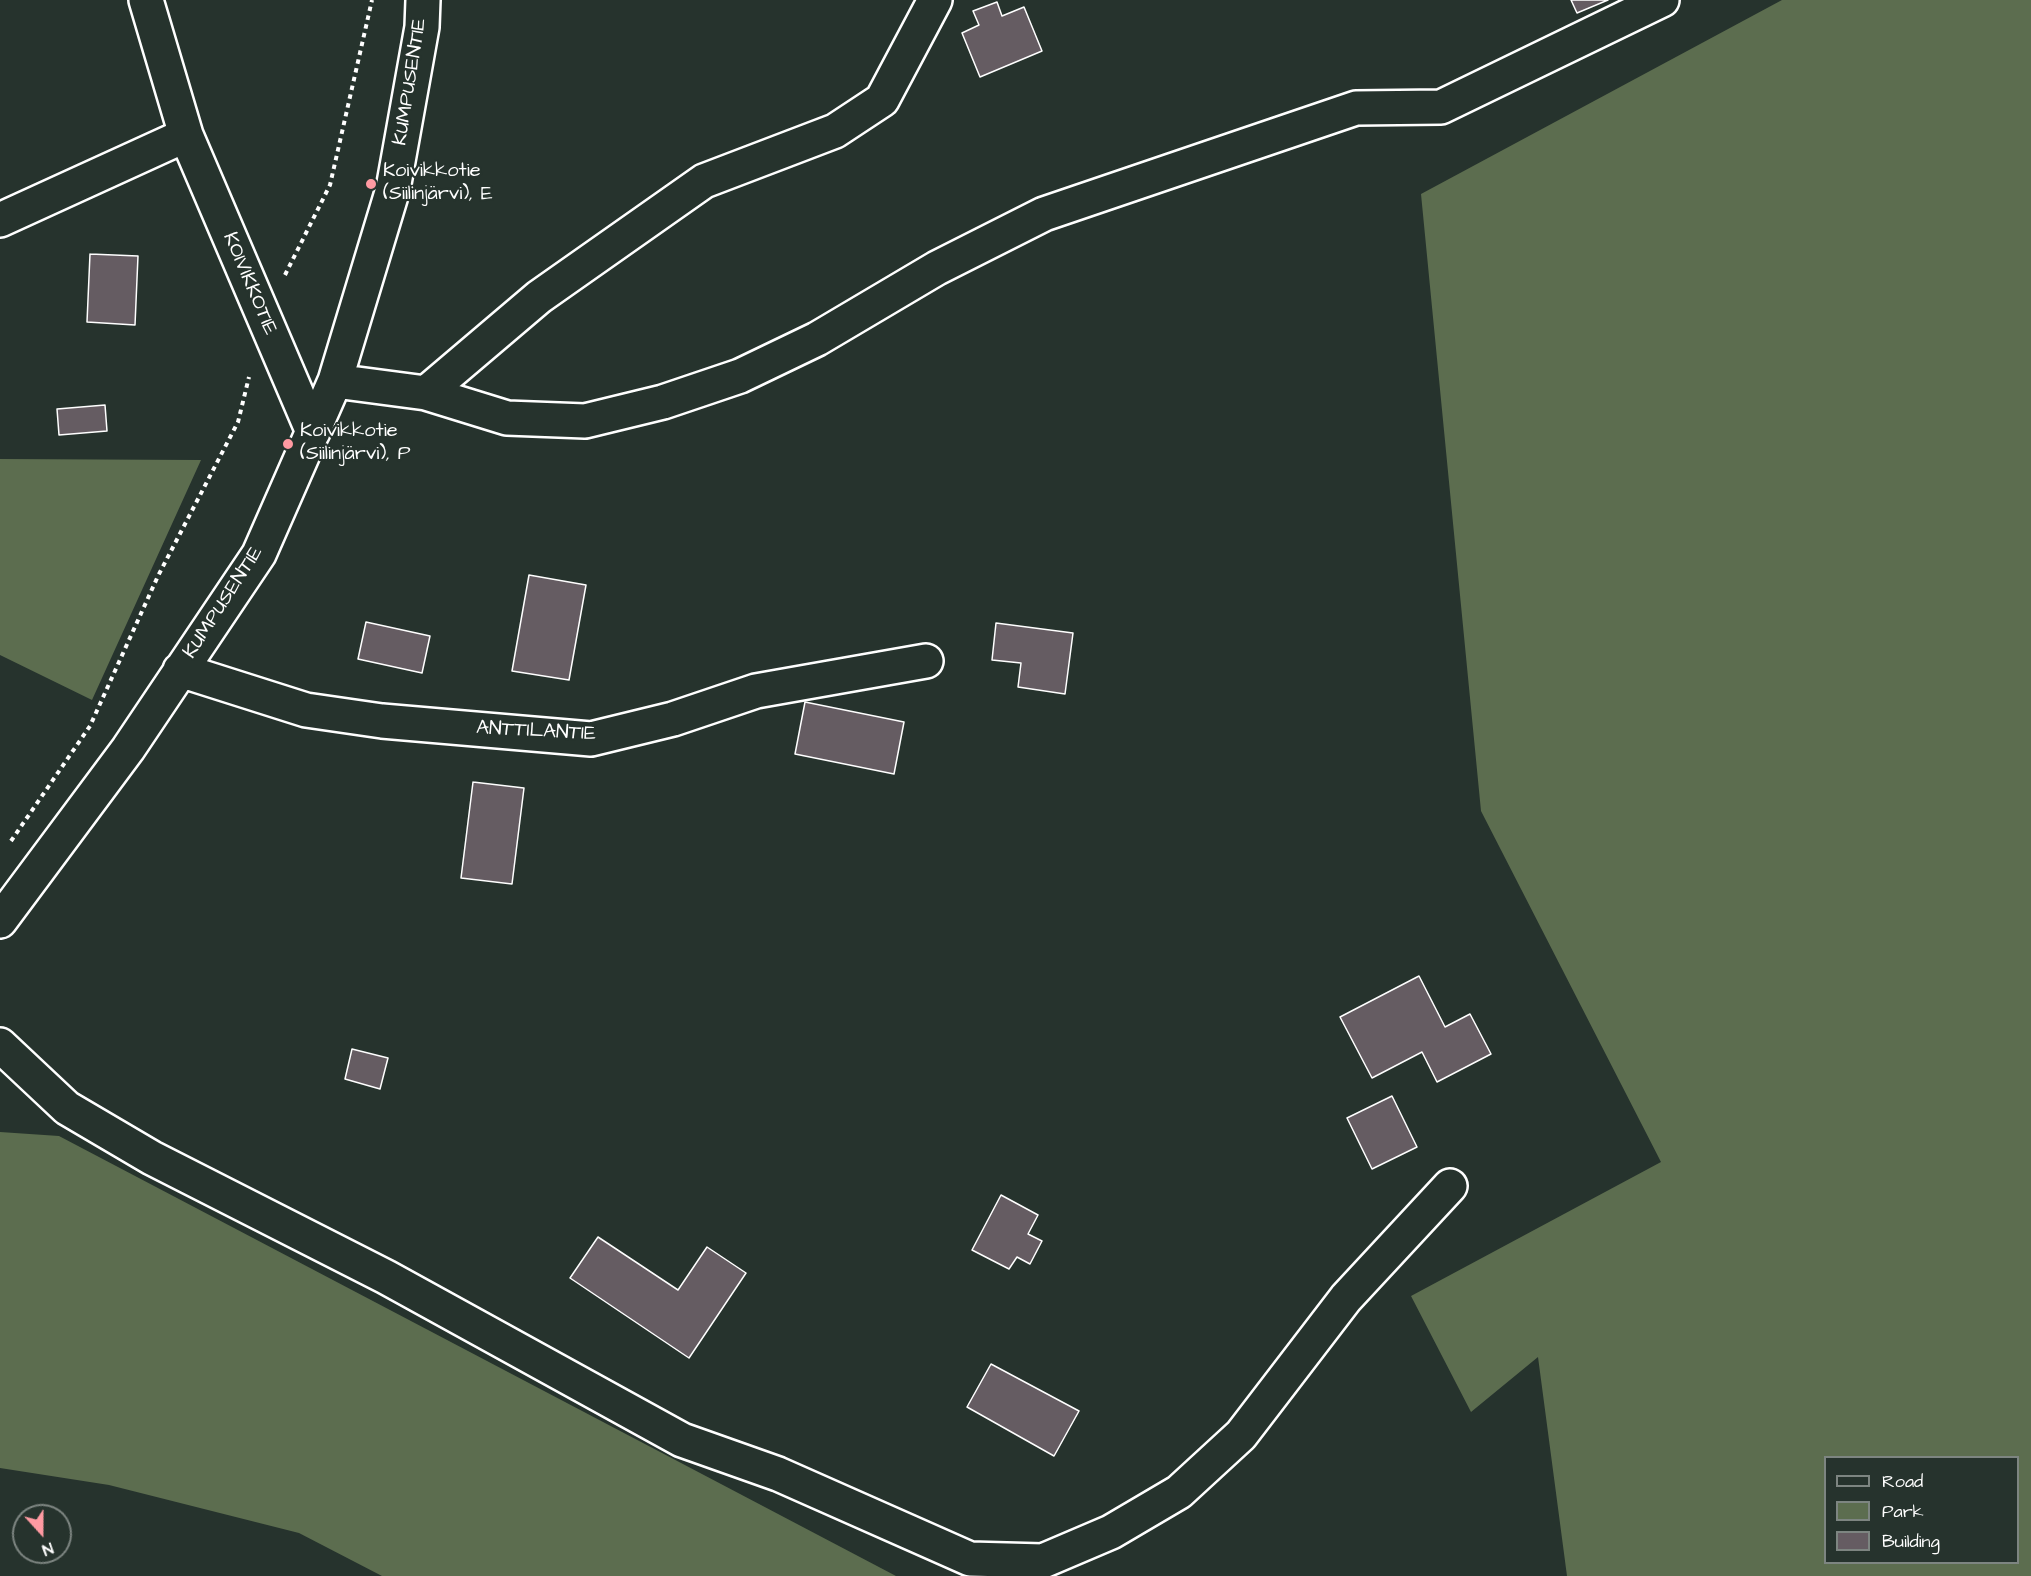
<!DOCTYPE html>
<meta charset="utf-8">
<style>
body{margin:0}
#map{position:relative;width:2031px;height:1576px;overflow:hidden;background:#26332d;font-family:"Architects Daughter",sans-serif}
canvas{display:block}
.legend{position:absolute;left:1824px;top:1456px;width:195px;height:108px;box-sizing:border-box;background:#26332d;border:2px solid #7d8581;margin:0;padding:8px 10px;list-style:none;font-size:18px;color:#fff}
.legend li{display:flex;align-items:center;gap:12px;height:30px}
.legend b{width:30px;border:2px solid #7d8581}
.north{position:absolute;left:12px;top:1504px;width:60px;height:60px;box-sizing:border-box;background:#26332d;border:2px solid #7d8581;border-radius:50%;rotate:159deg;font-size:16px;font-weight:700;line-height:24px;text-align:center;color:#fff}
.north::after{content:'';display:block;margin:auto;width:21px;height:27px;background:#ff9aa2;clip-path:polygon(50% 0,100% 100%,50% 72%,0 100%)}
</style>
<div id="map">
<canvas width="2031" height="1576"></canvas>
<ul class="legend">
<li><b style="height:8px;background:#26332d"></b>Road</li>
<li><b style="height:16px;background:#5c6d4f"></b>Park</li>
<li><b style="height:16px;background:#655c62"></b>Building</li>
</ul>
<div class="north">N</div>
</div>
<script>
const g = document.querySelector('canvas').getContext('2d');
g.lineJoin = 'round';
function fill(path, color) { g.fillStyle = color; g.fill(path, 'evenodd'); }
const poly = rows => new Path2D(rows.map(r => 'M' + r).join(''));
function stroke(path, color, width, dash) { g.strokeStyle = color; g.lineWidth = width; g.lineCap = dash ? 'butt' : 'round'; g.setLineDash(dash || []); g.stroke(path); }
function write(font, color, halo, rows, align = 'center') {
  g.font = font + ' "Architects Daughter",sans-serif'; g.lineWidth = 4.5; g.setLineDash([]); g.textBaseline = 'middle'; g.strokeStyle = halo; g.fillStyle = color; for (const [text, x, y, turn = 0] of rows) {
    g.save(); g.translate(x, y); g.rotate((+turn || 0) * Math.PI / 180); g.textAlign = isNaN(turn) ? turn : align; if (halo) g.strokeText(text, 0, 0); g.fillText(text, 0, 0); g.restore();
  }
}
fill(poly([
 [1782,0,2031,0,2031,1576,1567,1576,1538,1357,1471,1412,1411,1296,1661,1162,1481,811,1421,194],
 [1826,1458,2018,1458,2018,1562,1826,1562],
 [0,459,201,460,92,700,0,655],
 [0,1132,59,1136,896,1576,382,1576,299,1533,109,1485,0,1468]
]), '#5c6d4f');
const building = poly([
 [1571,0,1608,0,1577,13,1571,0],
 [997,2,1002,16,1024,7,1042,51,980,77,962,33,979,25,973,11,997,2],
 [90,254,138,256,135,325,87,322,90,254],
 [105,405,107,431,59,435,57,409,105,405],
 [529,575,586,585,569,680,512,671,529,575],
 [366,622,430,636,422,673,358,659,366,622],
 [996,623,1073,633,1065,694,1018,687,1021,663,992,660,996,623],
 [805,702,904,722,894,774,795,754,805,702],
 [473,782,524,788,512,884,461,878,473,782],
 [1419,976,1445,1027,1470,1014,1491,1054,1437,1082,1422,1052,1372,1078,1340,1017,1419,976],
 [352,1049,388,1058,380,1089,345,1079,352,1049],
 [1392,1096,1417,1147,1372,1169,1347,1118,1392,1096],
 [1001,1195,1038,1215,1028,1234,1042,1241,1030,1264,1017,1257,1009,1269,972,1250,1001,1195],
 [598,1237,678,1290,707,1247,746,1273,689,1358,570,1278,598,1237],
 [991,1364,1079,1411,1054,1456,967,1407,991,1364]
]);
fill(building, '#655c62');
stroke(building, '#fff', 1.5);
const minor = poly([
 [146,0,186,135,313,432],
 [0,220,186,135],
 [335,381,426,393,507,418,585,421,663,402,740,376,817,339,937,268,1044,214,1356,108,1441,107,1662,0],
 [426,393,539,297,704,181,835,131,882,100,935,0],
 [180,670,306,710,382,721,591,739,673,719,756,691,926,661],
 [0,921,128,749,259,554,335,381,393,189,422,27,423,0],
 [0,1045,67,1108,152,1158,386,1277,682,1440,778,1474,970,1559,1043,1561,1111,1532,1179,1492,1241,1435,1346,1298,1450,1186]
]);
stroke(minor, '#fff', 38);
stroke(poly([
 [285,275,330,185,372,0],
 [11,841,90,726,158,576,238,422,249,377]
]), '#fff', 4, [4.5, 4.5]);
stroke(minor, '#26332d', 33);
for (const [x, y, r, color] of [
 [371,184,6,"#ff9aa2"],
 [288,444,6,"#ff9aa2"]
]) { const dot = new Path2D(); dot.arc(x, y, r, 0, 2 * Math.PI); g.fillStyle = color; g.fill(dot); stroke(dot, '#26332d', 2); }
write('20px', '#fff', '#26332d', [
 ["KUMPUSENTIE",411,82,-81],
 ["KOIVIKKOTIE",249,284,67],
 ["KUMPUSENTIE",224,603,-57],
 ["ANTTILANTIE",536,732,3]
]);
write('20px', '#fff', '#26332d', [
 ["Koivikkotie",383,172],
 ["(Siilinjärvi), E",383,195],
 ["Koivikkotie",300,432],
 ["(Siilinjärvi), P",300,455]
], 'left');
</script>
